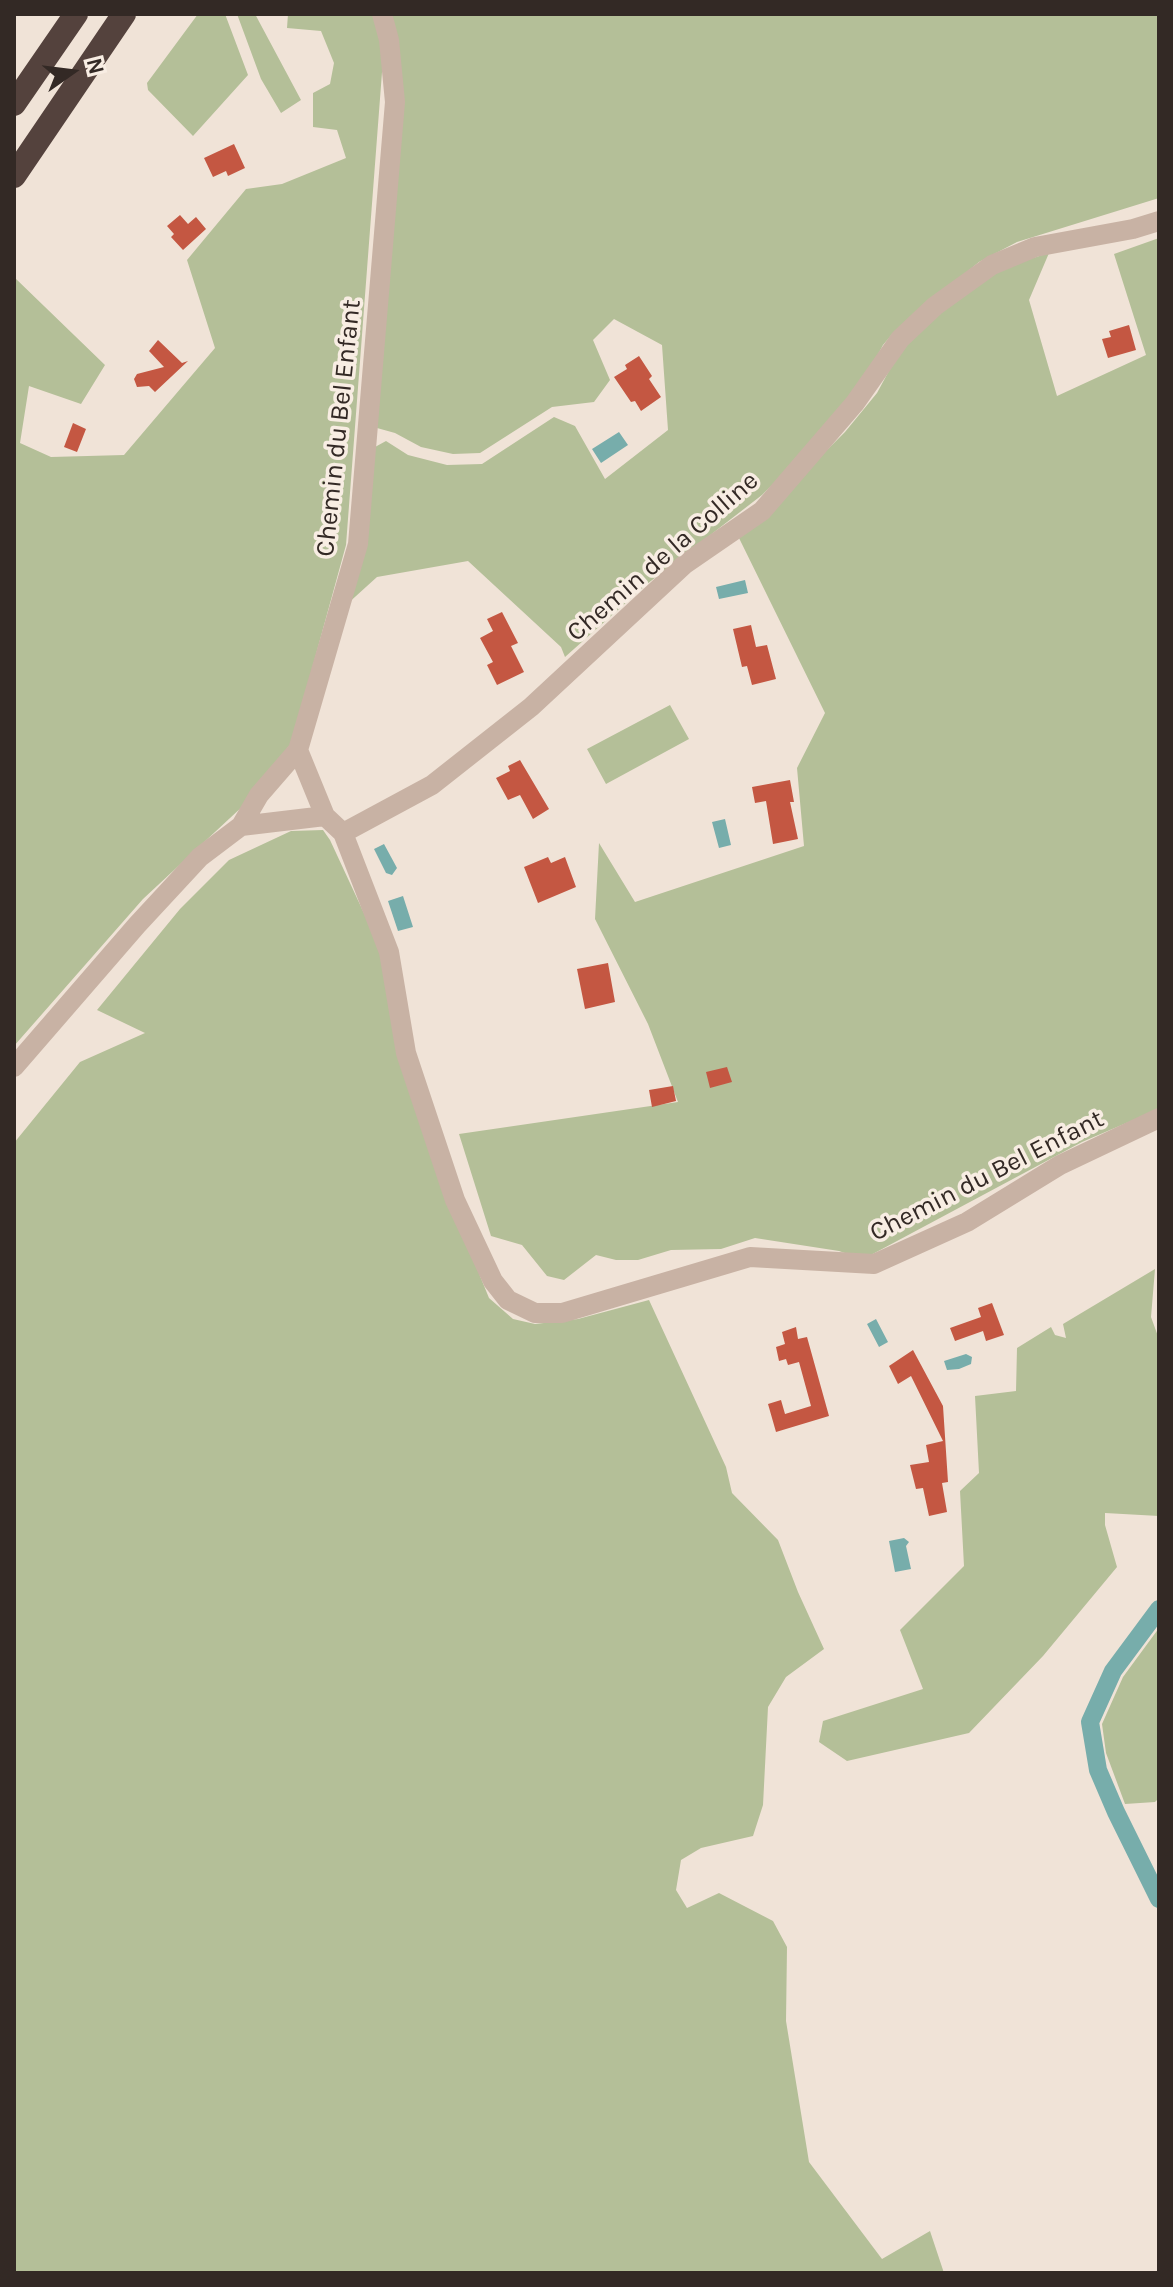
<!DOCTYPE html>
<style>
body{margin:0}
#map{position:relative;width:1173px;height:2287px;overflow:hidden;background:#f0e3d7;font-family:Karla,sans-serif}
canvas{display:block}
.frame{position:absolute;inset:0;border:16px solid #332925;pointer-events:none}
.north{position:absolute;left:32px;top:32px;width:80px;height:80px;-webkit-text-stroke:6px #f8ede3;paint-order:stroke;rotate:76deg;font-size:22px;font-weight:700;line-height:32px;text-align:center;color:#332925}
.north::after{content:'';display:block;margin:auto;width:28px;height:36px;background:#332925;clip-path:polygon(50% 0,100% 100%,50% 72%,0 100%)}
</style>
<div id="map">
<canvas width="1173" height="2287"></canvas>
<div class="frame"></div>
<div class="north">N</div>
</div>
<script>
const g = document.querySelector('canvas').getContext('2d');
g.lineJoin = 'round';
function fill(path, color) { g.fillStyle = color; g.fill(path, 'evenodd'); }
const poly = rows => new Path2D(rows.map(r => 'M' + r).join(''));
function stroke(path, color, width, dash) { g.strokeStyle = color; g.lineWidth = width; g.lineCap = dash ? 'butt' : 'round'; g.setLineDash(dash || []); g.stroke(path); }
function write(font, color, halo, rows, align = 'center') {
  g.font = font + ' Karla,sans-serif'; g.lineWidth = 7; g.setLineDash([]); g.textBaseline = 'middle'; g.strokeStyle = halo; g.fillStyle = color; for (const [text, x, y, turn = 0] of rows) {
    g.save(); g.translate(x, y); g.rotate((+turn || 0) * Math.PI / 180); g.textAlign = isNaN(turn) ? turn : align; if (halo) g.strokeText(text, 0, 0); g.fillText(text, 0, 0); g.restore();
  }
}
fill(poly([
 [198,14,225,14,248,75,193,136,148,90,147,83],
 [237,14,255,14,301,100,281,113,261,79],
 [288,14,376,14,384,46,346,545,292,742,244,805,143,899,14,1046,14,277,105,365,81,404,29,386,20,443,51,457,124,455,215,348,187,260,246,189,282,184,346,158,337,130,313,127,313,93,330,84,334,63,321,31,287,28],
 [392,14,1159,14,1159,198,1017,242,979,262,894,332,883,345,864,381,806,451,762,495,647,584,565,657,561,647,468,561,377,577,345,606,375,447,386,441,408,455,447,465,482,464,554,417,575,426,605,479,668,430,662,345,614,319,593,340,610,380,594,402,552,407,480,453,453,454,421,447,395,433,377,428],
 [1159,238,1159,1109,1082,1142,869,1256,853,1256,839,1251,755,1238,721,1249,671,1250,638,1260,616,1260,596,1255,564,1280,547,1276,522,1245,491,1236,459,1134,678,1102,648,1024,595,919,599,843,635,902,804,846,797,768,825,713,739,538,845,432,877,393,904,343,994,270,1049,253,1029,300,1057,396,1146,355,1114,254],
 [670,705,689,739,606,784,587,749],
 [323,830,330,840,389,967,465,1239,489,1298,513,1319,535,1324,578,1319,649,1300,726,1467,732,1493,778,1540,798,1592,824,1649,786,1677,768,1707,763,1805,753,1836,701,1848,681,1860,676,1890,687,1908,719,1893,773,1921,787,1947,786,2021,809,2162,882,2259,930,2231,944,2273,14,2273,14,1143,80,1062,145,1033,97,1010,180,909,229,860,291,831],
 [1155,1269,1151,1317,1159,1339,1159,1516,1105,1513,1105,1525,1117,1567,1043,1656,969,1733,847,1761,819,1742,823,1721,923,1689,900,1630,964,1566,960,1491,979,1473,975,1396,1016,1391,1017,1348,1051,1327,1055,1335,1066,1338,1063,1324],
 [1159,1628,1159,1798,1155,1802,1125,1804,1106,1753,1102,1724,1123,1677]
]), '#b4bf98');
fill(poly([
 [619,432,628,445,601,463,592,449],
 [745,580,748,593,719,599,716,587],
 [725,819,731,845,719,848,712,822],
 [384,844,397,868,392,875,386,873,374,849],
 [403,896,413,927,398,931,388,901],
 [876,1319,888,1342,879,1347,867,1324],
 [966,1354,972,1357,971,1364,959,1369,947,1370,944,1361],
 [904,1538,909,1542,906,1546,911,1569,895,1572,889,1541]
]), '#77adab');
stroke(poly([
 [1159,1609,1113,1671,1090,1722,1098,1770,1116,1812,1159,1899]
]), '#77adab', 18);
fill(poly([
 [234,144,245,168,228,176,226,171,213,177,204,158],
 [180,215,188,224,196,217,206,229,183,250,171,237,174,234,167,226],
 [1129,325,1136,350,1108,358,1102,339,1111,337,1109,331],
 [158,340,182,363,188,361,155,392,149,386,137,387,134,379,137,374,164,367,149,351],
 [639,356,652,376,649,379,661,397,641,411,635,401,631,402,614,377,627,369,625,365],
 [73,423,86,429,77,452,64,447],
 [502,612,518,643,511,646,524,672,497,685,487,665,493,662,480,638,493,631,487,619],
 [751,625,756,647,767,645,776,679,752,685,747,666,742,667,733,629],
 [520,760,549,809,533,819,520,795,508,800,496,778,510,771,508,766],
 [790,780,794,802,790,802,798,839,773,844,766,801,755,803,752,787],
 [548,857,551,863,565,857,576,887,538,903,524,867],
 [608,963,615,1002,585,1009,577,969],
 [727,1067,732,1082,710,1088,706,1072],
 [673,1086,676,1101,652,1107,649,1090],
 [992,1303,1004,1335,986,1341,983,1331,955,1341,950,1328,981,1317,978,1308],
 [796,1327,798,1339,807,1337,829,1416,776,1432,772,1418,811,1406,799,1362,788,1365,786,1359,779,1361,776,1347,785,1344,782,1332],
 [913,1350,943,1406,948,1482,942,1483,947,1512,929,1516,923,1488,916,1489,910,1465,929,1462,926,1445,943,1441,911,1376,898,1384,889,1366],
 [781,1400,785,1414,772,1418,768,1404]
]), '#c45742');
stroke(poly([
 [382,14,389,40,395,102,358,544,298,750,325,816,343,833,389,952,406,1053,455,1200,493,1281,508,1300,535,1313,562,1313,750,1257,874,1264,967,1222,1060,1165,1159,1118],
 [241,826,325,816],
 [343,833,432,785,531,707,685,564,762,511,855,403,900,339,935,306,992,265,1035,247,1133,229,1159,221],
 [14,1067,137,925,200,857,241,826,259,795,298,750]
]), '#c8b2a4', 20);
stroke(poly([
 [14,104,76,14],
 [14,176,124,14]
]), '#54423d', 24);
write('26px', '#332925', '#f8ede3', [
 ["Chemin du Bel Enfant",339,428,-84],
 ["Chemin de la Colline",663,557,-41],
 ["Chemin du Bel Enfant",987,1176,-27]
]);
</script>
